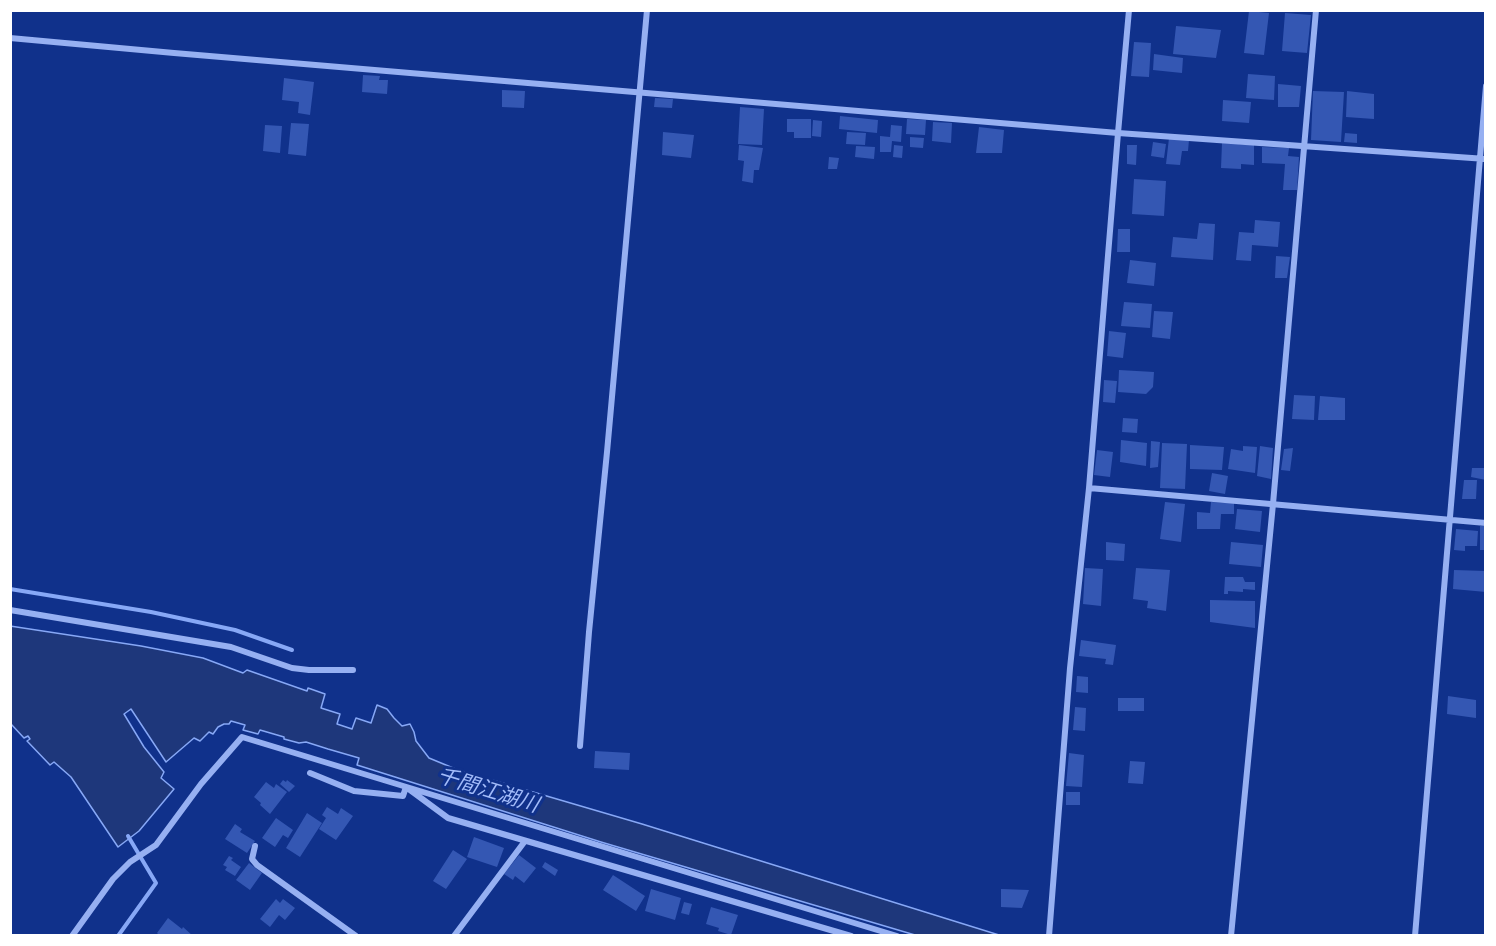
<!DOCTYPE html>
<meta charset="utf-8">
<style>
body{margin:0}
#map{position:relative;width:1496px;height:946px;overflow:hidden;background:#10318b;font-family:"Exo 2",sans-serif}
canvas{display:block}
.frame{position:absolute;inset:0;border:12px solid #fff;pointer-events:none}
</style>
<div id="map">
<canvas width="1496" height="946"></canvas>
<div class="frame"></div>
</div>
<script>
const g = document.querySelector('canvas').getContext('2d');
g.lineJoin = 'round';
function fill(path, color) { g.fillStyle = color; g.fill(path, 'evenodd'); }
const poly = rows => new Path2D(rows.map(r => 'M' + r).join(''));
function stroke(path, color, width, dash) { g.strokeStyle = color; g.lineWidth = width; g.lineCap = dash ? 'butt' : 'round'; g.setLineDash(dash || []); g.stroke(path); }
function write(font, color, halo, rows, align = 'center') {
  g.font = font + ' "Exo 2","Noto Sans JP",sans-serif'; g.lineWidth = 6; g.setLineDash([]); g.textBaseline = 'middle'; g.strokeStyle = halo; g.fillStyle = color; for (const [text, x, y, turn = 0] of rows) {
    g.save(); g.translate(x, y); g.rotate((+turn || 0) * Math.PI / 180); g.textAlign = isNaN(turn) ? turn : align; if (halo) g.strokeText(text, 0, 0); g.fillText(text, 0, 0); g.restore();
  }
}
const water = poly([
 [10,626,141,646,203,658,243,673,247,670,307,691,308,688,325,694,321,708,340,714,337,724,352,729,356,718,371,723,377,705,387,709,394,718,402,726,410,724,414,732,416,741,429,758,458,770,642,824,999,935,915,935,601,842,357,765,359,758,328,749,306,742,299,743,284,739,284,737,260,730,258,734,243,730,245,725,231,721,229,724,224,724,218,727,213,734,209,732,200,741,194,738,166,762,131,709,124,714,144,747,164,772,161,778,174,789,139,831,118,847,71,777,54,762,50,765,27,741,30,739,28,736,24,738,11,724,10,626]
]);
fill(water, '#1e377b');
stroke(water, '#87a8f6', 1.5);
stroke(poly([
 [10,589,151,612,235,630,292,650],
 [118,936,156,883,128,836]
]), '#87a8f6', 4);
fill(poly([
 [1249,11,1269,13,1264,55,1244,53],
 [1285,13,1311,15,1307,53,1282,51],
 [1176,26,1221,30,1216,58,1173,54],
 [1134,42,1151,43,1149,77,1131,76],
 [1154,54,1183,58,1182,73,1153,70],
 [1248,74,1275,76,1274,100,1246,98],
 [363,75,380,76,379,80,388,80,387,94,362,92],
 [284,78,314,82,310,115,298,113,299,102,282,100],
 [1278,84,1301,86,1299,107,1278,107],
 [502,90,525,91,524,108,502,107],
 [1313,91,1344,92,1341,142,1311,140],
 [1347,91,1374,94,1374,119,1346,117],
 [655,98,673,99,672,108,654,107],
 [1223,100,1251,102,1249,123,1222,121],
 [740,107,764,109,762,145,738,144],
 [840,116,878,120,877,133,839,129],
 [787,119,811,119,811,138,794,138,794,132,787,132],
 [907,119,926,120,925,135,906,134],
 [813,120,822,121,821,137,812,136],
 [933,122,952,123,951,143,932,141],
 [291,123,309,124,306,156,288,154],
 [265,125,282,126,280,153,263,151],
 [891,125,902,126,901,142,892,141,891,152,880,152,880,136,890,137],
 [979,127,1004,130,1002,153,976,153],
 [663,132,694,135,691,158,662,155],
 [847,132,866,133,865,145,846,144],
 [1345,133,1357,134,1357,143,1344,142],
 [910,137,924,138,923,148,910,147],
 [1169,138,1189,140,1188,151,1182,151,1180,165,1166,164],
 [1153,142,1166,144,1164,158,1151,156],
 [1222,143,1254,145,1254,165,1241,164,1241,169,1221,168],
 [739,145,763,148,759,170,754,170,753,183,742,181,744,161,738,160],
 [894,145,903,146,902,158,893,157],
 [1127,145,1137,145,1136,165,1127,164],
 [856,146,875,147,874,159,855,157],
 [1262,147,1289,148,1288,156,1299,157,1297,190,1283,190,1285,164,1262,163],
 [829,157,839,158,837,169,828,169],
 [1134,179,1166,181,1164,216,1132,214],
 [1255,220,1280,222,1278,247,1252,245,1251,261,1236,260,1239,232,1254,233],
 [1199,223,1215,224,1213,260,1171,257,1173,237,1197,239],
 [1118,229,1130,229,1130,252,1117,252],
 [1276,256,1290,257,1287,278,1275,278],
 [1130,260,1156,263,1154,286,1127,283],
 [1124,302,1152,304,1150,328,1121,326],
 [1154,311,1173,312,1170,339,1152,337],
 [1109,331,1126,333,1123,358,1107,356],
 [1119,370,1154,372,1153,387,1146,394,1118,392],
 [1104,380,1117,381,1115,403,1103,402],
 [1294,395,1315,396,1314,420,1292,419],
 [1320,396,1345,398,1345,420,1318,420],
 [1123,418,1138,419,1137,433,1122,432],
 [1121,440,1147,443,1146,466,1120,462],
 [1151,441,1160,442,1158,467,1150,468],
 [1162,443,1187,444,1185,489,1160,488],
 [1190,445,1224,447,1222,470,1190,469],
 [1243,446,1257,447,1255,473,1228,469,1231,449,1243,451],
 [1260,446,1273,448,1271,479,1257,476],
 [1293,448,1290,471,1281,470,1284,449],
 [1097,450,1113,452,1110,477,1094,475],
 [1472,468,1486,468,1486,480,1471,477],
 [1212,473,1228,476,1225,494,1209,491],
 [1464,480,1477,480,1476,499,1462,499],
 [1165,502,1185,504,1181,542,1160,539],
 [1211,502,1234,503,1234,514,1221,514,1220,529,1197,529,1197,512,1210,513],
 [1237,509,1262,511,1260,532,1235,529],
 [1480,526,1486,526,1486,550,1480,550],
 [1456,529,1478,531,1477,546,1465,546,1465,551,1454,550],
 [1106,542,1125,544,1124,561,1106,560],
 [1231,542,1263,545,1261,567,1229,564],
 [1085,568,1103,569,1101,606,1083,604],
 [1136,568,1170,570,1166,611,1147,608,1148,601,1133,599],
 [1454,570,1486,571,1486,592,1453,589],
 [1225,577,1243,577,1245,582,1255,582,1255,590,1243,589,1243,592,1228,591,1228,594,1224,594],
 [1210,600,1255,601,1255,628,1210,622],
 [1081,640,1116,645,1113,665,1105,664,1106,659,1079,656],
 [1077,676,1088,677,1088,693,1076,692],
 [1448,696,1476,700,1476,718,1447,714],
 [1118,698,1144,698,1144,711,1118,711],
 [1075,707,1086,708,1085,731,1073,730],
 [595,751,630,753,629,770,594,768],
 [1069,753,1084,755,1082,787,1066,786],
 [1130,761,1145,762,1143,784,1128,783],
 [283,780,286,782,287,780,295,786,289,792,280,784],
 [266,782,274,788,276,784,287,792,270,814,260,805,261,803,254,797],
 [1066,792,1080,792,1080,805,1066,805],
 [327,807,338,814,341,808,353,816,336,840,319,829,326,818,322,815],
 [307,813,322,823,300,857,286,848],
 [276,818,293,830,288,838,283,835,275,847,262,838],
 [235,824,242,829,240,832,255,841,247,853,225,839],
 [474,837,504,848,497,867,467,857],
 [453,850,467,859,446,889,433,881],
 [519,855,536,868,524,883,515,876,513,880,504,874],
 [229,856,233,858,231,860,241,867,235,876,225,870,227,867,223,865],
 [545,862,558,870,555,876,542,867],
 [249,863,262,873,250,890,236,880],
 [613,875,645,896,636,911,603,890],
 [651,889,681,898,675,920,645,911],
 [1001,889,1029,890,1022,908,1001,907],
 [276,899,280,903,283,899,295,908,285,920,279,915,270,927,260,919],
 [684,902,692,904,689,915,681,913],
 [711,907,738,915,731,935,718,931,719,928,706,924],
 [168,918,182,929,183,927,193,936,160,936,157,933]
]), '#3457b3');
stroke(poly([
 [10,38,174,53,1118,133,1486,159],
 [1089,488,1486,523],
 [10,610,231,647,292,668,309,670,353,670],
 [580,746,589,632,607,452,647,10],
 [310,773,354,791,403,796,406,787,448,818,851,936],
 [255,846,252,859,257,865,356,936],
 [72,936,113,879,130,862,156,845,201,784,242,737,897,936],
 [454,936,525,841],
 [1049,936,1070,668,1089,488,1118,133,1129,10],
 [1231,936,1273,504,1316,10],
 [1415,936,1486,86]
]), '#96b0f2', 6);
write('italic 21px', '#a2bbf9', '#10318b', [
 ["千間江湖川",488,790,17]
]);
</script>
